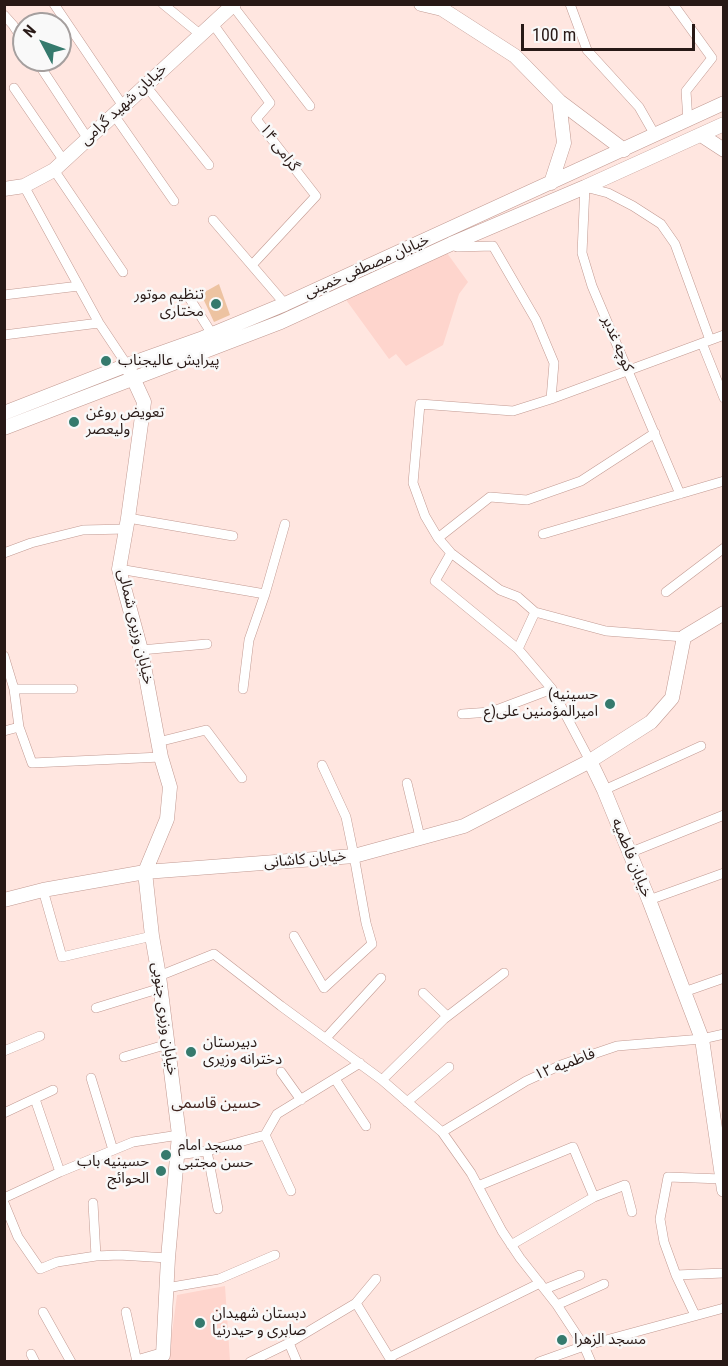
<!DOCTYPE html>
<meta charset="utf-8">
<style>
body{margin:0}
#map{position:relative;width:728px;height:1366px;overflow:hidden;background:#ffe6e0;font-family:"Roboto Condensed",sans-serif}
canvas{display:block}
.frame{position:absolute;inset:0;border:6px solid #281916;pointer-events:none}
.north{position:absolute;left:12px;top:12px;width:60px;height:60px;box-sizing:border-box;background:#f9f9f9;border:2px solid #a59f9e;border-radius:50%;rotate:311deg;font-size:16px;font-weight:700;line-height:24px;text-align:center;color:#281916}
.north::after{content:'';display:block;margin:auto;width:21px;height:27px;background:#357a6d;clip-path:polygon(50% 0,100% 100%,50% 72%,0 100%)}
.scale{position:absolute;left:521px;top:24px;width:174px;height:27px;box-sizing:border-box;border:3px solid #281916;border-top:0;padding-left:8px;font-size:18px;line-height:21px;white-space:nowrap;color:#281916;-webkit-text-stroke:4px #f9f9f9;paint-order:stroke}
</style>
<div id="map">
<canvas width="728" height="1366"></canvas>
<div class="frame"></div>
<div class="north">N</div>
<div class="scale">100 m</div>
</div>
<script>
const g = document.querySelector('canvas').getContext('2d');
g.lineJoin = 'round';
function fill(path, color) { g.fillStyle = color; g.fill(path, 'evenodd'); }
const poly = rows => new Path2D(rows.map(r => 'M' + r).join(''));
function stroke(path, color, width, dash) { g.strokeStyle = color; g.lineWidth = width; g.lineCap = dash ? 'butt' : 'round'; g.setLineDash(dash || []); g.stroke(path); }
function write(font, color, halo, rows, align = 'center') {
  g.font = font + ' "Roboto Condensed","Noto Sans Arabic",sans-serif'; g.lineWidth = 5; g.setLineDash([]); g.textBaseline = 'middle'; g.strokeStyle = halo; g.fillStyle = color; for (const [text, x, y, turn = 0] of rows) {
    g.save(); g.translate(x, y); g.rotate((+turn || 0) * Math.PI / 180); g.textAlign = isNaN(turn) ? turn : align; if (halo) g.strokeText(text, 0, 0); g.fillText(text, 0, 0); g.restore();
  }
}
fill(poly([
 [439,242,468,282,459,294,443,345,406,366,396,354,389,359,341,293],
 [225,1286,230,1361,171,1361,169,1356,177,1295]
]), '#fed5cd');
fill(poly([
 [219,284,230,315,214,322,201,294]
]), '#edc3a1');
const street = poly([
 [54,4,123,106],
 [163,4,201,35],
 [570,4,587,50,639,107,655,135],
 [673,4,712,58,686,91,688,121],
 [233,6,310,106],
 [4,15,13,25,24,42],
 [213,24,270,103,256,119,316,196,252,265],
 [36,60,88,139],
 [146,86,209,165],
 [14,88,64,161],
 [114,115,174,201],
 [54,170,123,272],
 [24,186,99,323,127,365],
 [213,220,285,304],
 [451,244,457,247,493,246,536,320,554,363,551,399],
 [4,295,79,286],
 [190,299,212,334],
 [4,335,99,323],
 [702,343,724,398],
 [680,494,592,286,582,253,585,187,608,193,633,206,661,224,675,244,710,340],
 [128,518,233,536],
 [543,534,724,481],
 [438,538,490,497,527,500,581,481,655,433],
 [4,553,31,543,83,530,126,529],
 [451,553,435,581,518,649,552,689,590,761],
 [119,569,265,594],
 [666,592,724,548],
 [535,612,518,597,500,590,451,553,438,538,425,516,413,483,420,404,513,411,551,399,724,335],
 [518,649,535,612,606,631,684,637],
 [141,650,207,644],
 [4,656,14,689,19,727,32,763,161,757],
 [14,689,73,689],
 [243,689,249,640,265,594,285,524],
 [462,714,491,712,552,689],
 [4,731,19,727],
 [158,742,206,730,242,778],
 [407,783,420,837],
 [604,790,701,746],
 [629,853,724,815],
 [43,890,62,957,152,936],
 [649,900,724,873],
 [294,936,324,988,372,944,366,923,354,856,346,817,322,765],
 [159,976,214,954,281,1006,382,1080,442,1132,471,1173,502,1231,520,1258,557,1305,584,1346,591,1362],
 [684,992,724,978],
 [423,993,447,1016],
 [96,1008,161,988],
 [326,1038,381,978],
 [4,1051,40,1036],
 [124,1057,168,1044],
 [281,1072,301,1100],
 [91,1078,113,1150],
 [335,1079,366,1126],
 [382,1080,444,1019,504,973],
 [35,1099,60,1172],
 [407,1102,449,1067],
 [4,1113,53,1090],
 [442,1132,526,1081,561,1065,617,1046,702,1039,724,1034],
 [265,1135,291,1191],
 [207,1151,218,1209],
 [178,1155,207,1151,265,1135,277,1114,360,1063],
 [478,1186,573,1147,594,1197],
 [4,1198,60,1172,133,1142,179,1135],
 [4,1203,18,1237,40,1269,57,1262,96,1256,119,1255,168,1258],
 [93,1203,96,1256],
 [511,1245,594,1197,625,1185,632,1212],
 [676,1275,724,1273],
 [166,1288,219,1279,275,1255],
 [545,1289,580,1275],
 [356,1303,376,1279],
 [557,1305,604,1284],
 [43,1312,71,1362],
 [126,1312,137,1362],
 [695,1315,676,1275,664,1242,660,1219,668,1177,722,1179],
 [289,1343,297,1362],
 [31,1354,35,1362],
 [390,1357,540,1283],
 [250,1362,289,1343,356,1303,392,1362],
 [539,1362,584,1346,724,1308]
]);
const secondary = poly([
 [421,4,442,9,515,56,559,101,624,150],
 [701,135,724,150],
 [551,183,564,143,559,101],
 [4,189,24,186,54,170,234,4],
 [127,365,144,402,128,518,119,569,141,650,161,757,170,787,167,819,145,872,152,936,159,976,179,1135,168,1258,163,1355,139,1362],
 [4,413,127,365,203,338,285,304,724,103],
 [4,428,281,322,451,244,585,187,724,124],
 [590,761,604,790,649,900,702,1039,724,1190],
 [4,900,43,890,145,872,354,856,464,826,590,761,651,722,672,698,684,637,724,613]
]);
stroke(street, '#c29a92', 10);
stroke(secondary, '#c29a92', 15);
stroke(street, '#fff', 9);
stroke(secondary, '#fff', 14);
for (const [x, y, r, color] of [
 [216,304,6,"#357a6d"],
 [106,361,6,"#357a6d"],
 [74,422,6,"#357a6d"],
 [610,704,6,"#357a6d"],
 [191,1052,6,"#357a6d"],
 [166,1155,6,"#357a6d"],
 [161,1171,6,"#357a6d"],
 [200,1323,6,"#357a6d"],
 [562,1340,6,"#357a6d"]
]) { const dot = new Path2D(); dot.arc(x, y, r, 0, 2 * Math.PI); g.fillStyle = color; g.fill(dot); stroke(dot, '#f9f9f9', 2); }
write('15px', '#281916', '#f9f9f9', [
 ["خیابان شهید گرامی",124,105,-43],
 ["گرامی ۱۴",279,148,53],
 ["خیابان مصطفی خمینی",367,267,-24],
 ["کوچه غدیر",617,344,67],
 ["خیابان وزیری شمالی",135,627,77],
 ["خیابان فاطمیه",631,858,68],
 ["خیابان کاشانی",305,860,-5],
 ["خیابان وزیری جنوبی",164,1019,82],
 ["فاطمیه ۱۲",565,1065,-21]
]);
write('15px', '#281916', '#f9f9f9', [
 ["تنظیم موتور",204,295,"right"],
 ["مختاری",204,312,"right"],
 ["پیرایش عالیجناب",118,361],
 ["تعویض روغن",86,413],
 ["ولیعصر",86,430],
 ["(حسینیه",598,695,"right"],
 ["امیرالمؤمنین علی(ع",598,712,"right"],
 ["دبیرستان",203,1043],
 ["دخترانه وزیری",203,1060],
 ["مسجد امام",178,1146],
 ["حسن مجتبی",178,1163],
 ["حسینیه باب",149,1162,"right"],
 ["الحوائج",149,1179,"right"],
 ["دبستان شهیدان",212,1314],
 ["صابری و حیدرنیا",212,1331],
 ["مسجد الزهرا",574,1340]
], 'left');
write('16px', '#43251f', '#f9f9f9', [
 ["حسین قاسمی",216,1104]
]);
</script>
